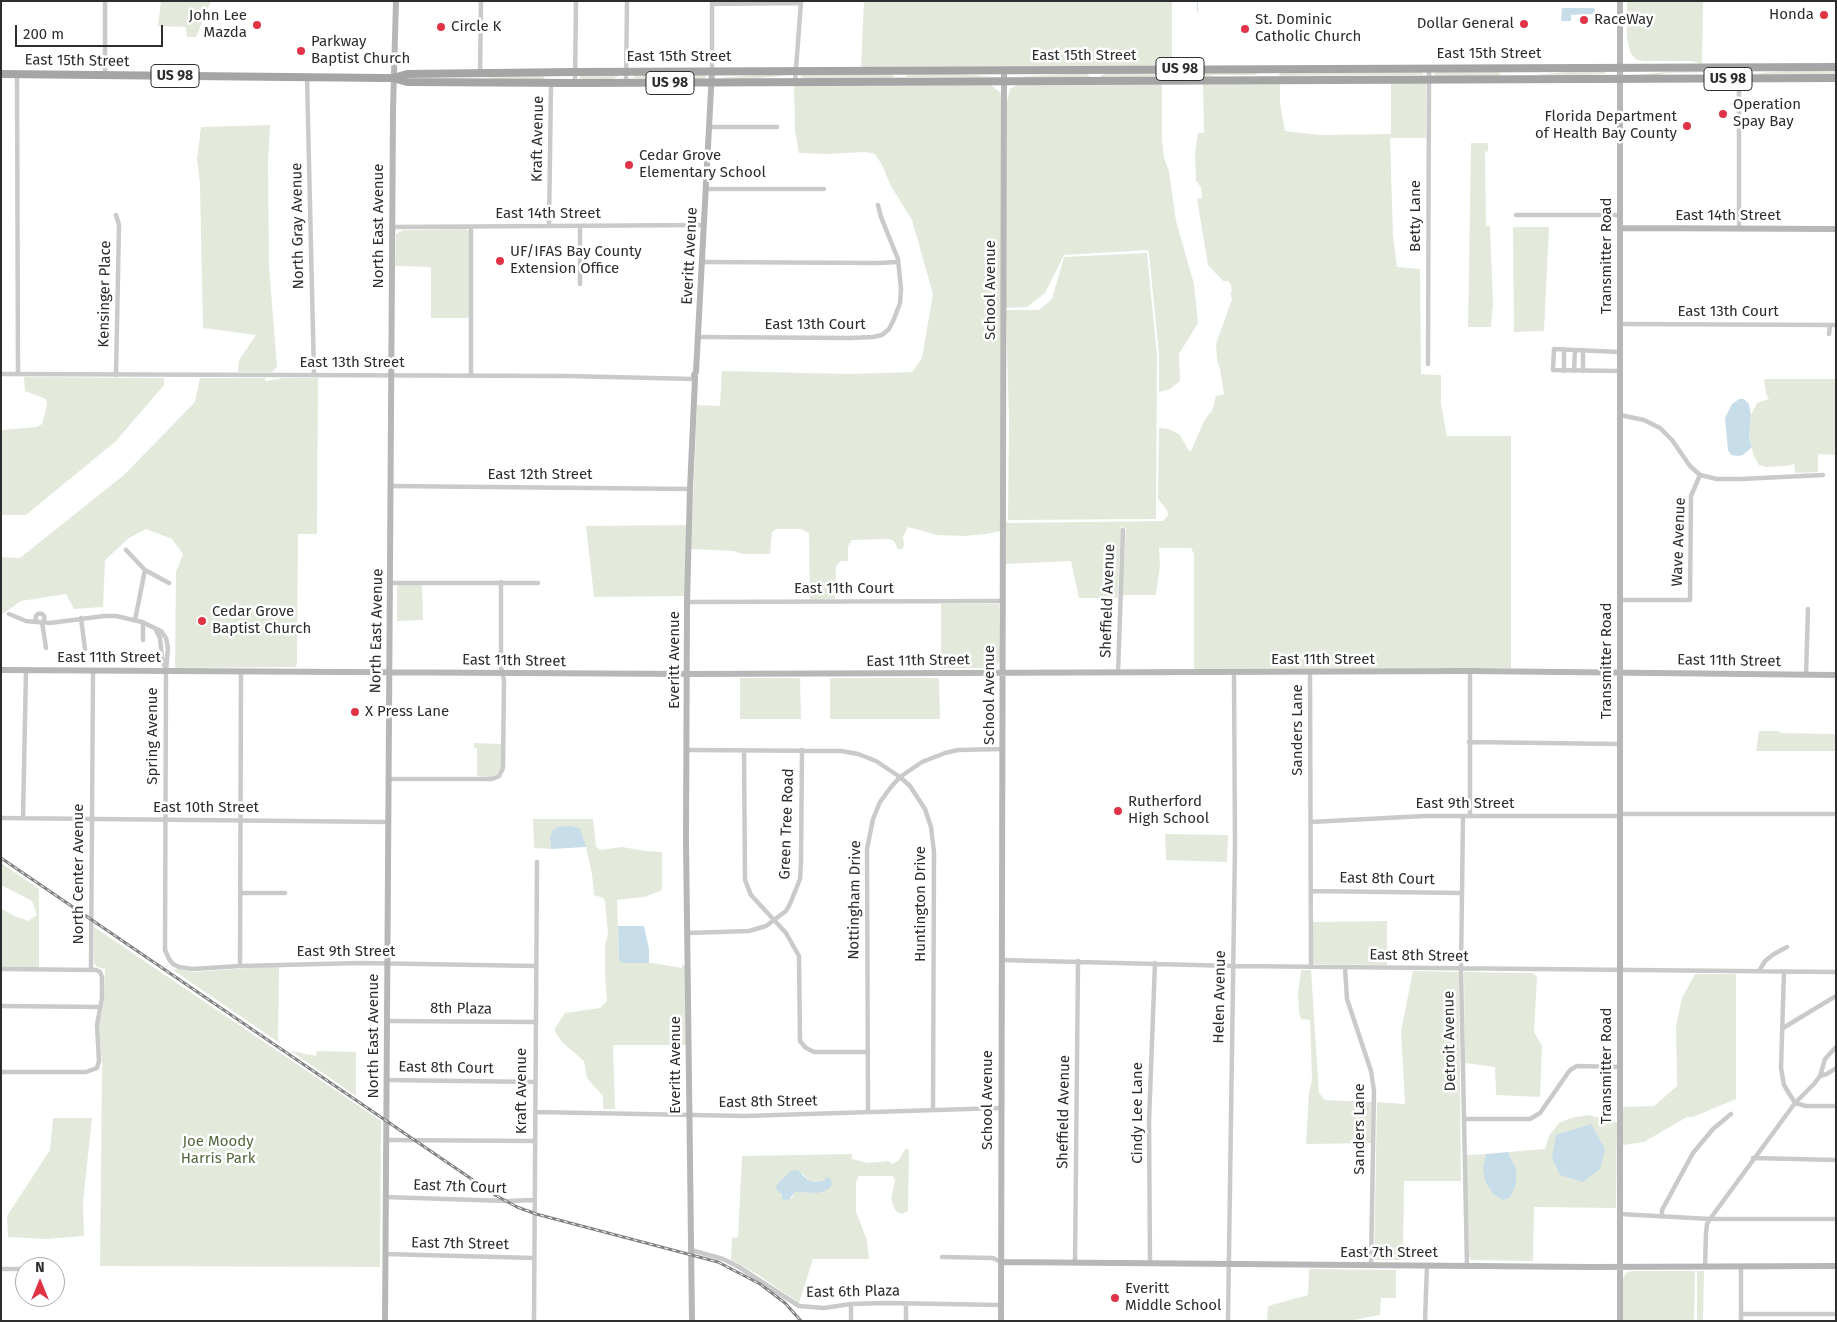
<!DOCTYPE html>
<style>
body{margin:0}
#map{position:relative;width:1837px;height:1322px;overflow:hidden;background:#fff;font-family:"Fira Sans",sans-serif}
canvas{display:block}
.frame{position:absolute;inset:0;border:2px solid #2d2d2d;pointer-events:none}
.north{position:absolute;left:15px;top:1257px;width:50px;height:50px;box-sizing:border-box;background:#fff;border:1px solid #ababab;border-radius:50%;rotate:0deg;font-size:14px;font-weight:700;line-height:20px;text-align:center;color:#2d2d2d}
.north::after{content:'';display:block;margin:auto;width:18px;height:22px;background:#e03345;clip-path:polygon(50% 0,100% 100%,50% 72%,0 100%)}
.scale{position:absolute;left:15px;top:25px;width:148px;height:22px;box-sizing:border-box;border:2px solid #2d2d2d;border-top:0;padding-left:6px;font-size:15px;line-height:18px;white-space:nowrap;color:#2d2d2d;-webkit-text-stroke:4px #fff;paint-order:stroke}
</style>
<div id="map">
<canvas width="1837" height="1322"></canvas>
<div class="frame"></div>
<div class="north">N</div>
<div class="scale">200 m</div>
</div>
<script>
const g = document.querySelector('canvas').getContext('2d');
g.lineJoin = 'round';
function fill(path, color) { g.fillStyle = color; g.fill(path, 'evenodd'); }
const poly = rows => new Path2D(rows.map(r => 'M' + r).join(''));
function stroke(path, color, width, dash) { g.strokeStyle = color; g.lineWidth = width; g.lineCap = dash ? 'butt' : 'round'; g.setLineDash(dash || []); g.stroke(path); }
function write(font, color, halo, rows, align = 'center') {
  g.font = font + ' "Fira Sans",sans-serif'; g.lineWidth = 5; g.setLineDash([]); g.textBaseline = 'middle'; g.strokeStyle = halo; g.fillStyle = color; for (const [text, x, y, turn = 0] of rows) {
    g.save(); g.translate(x, y); g.rotate((+turn || 0) * Math.PI / 180); g.textAlign = isNaN(turn) ? turn : align; if (halo) g.strokeText(text, 0, 0); g.fillText(text, 0, 0); g.restore();
  }
}
fill(poly([
 [161,1,211,1,196,37,187,37,186,27,158,26],
 [864,1,1172,1,1172,66,861,67],
 [1627,1,1703,1,1702,64,1692,61,1643,61,1635,59,1630,52,1627,39],
 [1689,70,1733,72,1667,73,1655,76,1634,75],
 [1800,70,1836,70,1836,75,1747,74],
 [1579,71,1606,72,1604,74,1565,76,1535,75],
 [1170,72,1175,76,1103,78,1100,76,1106,73],
 [1260,72,1254,75,1214,75,1203,78,1190,78,1185,75,1187,73],
 [1419,72,1423,73,1423,75,1280,76,1278,75,1281,73],
 [1437,72,1498,72,1501,74,1498,76,1437,77,1433,74],
 [910,73,945,73,997,77,905,77],
 [1086,73,1090,76,1085,78,1011,77],
 [615,74,619,76,610,80,581,79,579,78,581,75],
 [639,74,702,74,707,77,701,80,632,78],
 [803,74,891,74,895,76,891,79,804,79,800,76],
 [757,75,789,75,752,79,718,78],
 [543,76,545,77,543,79,492,79,487,77],
 [1391,83,1426,83,1426,138,1390,138,1393,235,1397,267,1420,269,1421,374,1441,375,1441,404,1447,436,1511,436,1511,668,1194,669,1194,554,1191,548,1159,548,1160,566,1156,595,1122,595,1126,528,1121,527,1118,598,1079,598,1071,561,1005,564,1005,520,1008,523,1163,521,1168,515,1167,510,1158,499,1159,428,1169,429,1180,435,1189,451,1191,451,1205,419,1212,411,1216,396,1224,394,1220,369,1217,360,1216,344,1232,299,1230,292,1232,292,1231,285,1228,281,1223,281,1208,265,1197,199,1202,198,1201,187,1196,181,1195,153,1198,133,1204,133,1203,84,1280,84,1280,103,1285,131,1319,135,1391,134],
 [1162,84,1162,139,1164,158,1169,171,1176,221,1194,284,1198,323,1179,354,1180,381,1170,389,1159,392,1159,355,1149,253,1147,250,1064,255,1045,293,1027,307,1006,308,1007,101,1010,89,1017,85],
 [991,85,1000,92,1002,102,1000,531,986,534,964,536,937,535,908,527,903,537,904,546,902,549,898,549,894,541,889,539,852,540,848,546,848,561,841,561,836,566,835,599,810,600,809,533,800,529,776,529,772,532,770,554,742,554,734,551,691,549,697,405,720,406,722,371,850,374,912,372,922,358,933,294,912,220,891,186,882,165,875,154,865,152,827,154,799,153,795,131,794,86],
 [270,125,268,163,269,266,277,367,272,372,238,372,239,360,256,335,203,328,200,185,197,159,201,127],
 [1471,143,1488,143,1488,151,1485,152,1486,226,1490,226,1493,304,1491,327,1468,327],
 [1513,227,1549,227,1544,331,1514,332],
 [465,229,468,230,470,233,469,318,431,318,431,267,395,266,396,234,403,230],
 [1147,253,1157,356,1156,519,1008,520,1009,420,1006,310,1039,310,1052,299,1064,257],
 [24,377,164,378,164,385,116,441,26,515,1,515,1,430,37,427,42,424,47,405,46,399,25,391],
 [200,378,266,378,264,380,267,381,283,378,318,378,317,534,298,534,297,663,296,667,175,668,176,572,183,554,172,539,146,529,129,538,105,560,103,607,74,609,66,594,21,601,1,615,1,557,20,558,124,475,195,402],
 [1764,379,1836,379,1836,455,1818,454,1818,472,1795,473,1794,464,1786,466,1766,467,1759,465,1754,456,1749,438,1751,415,1757,403,1769,399,1766,394],
 [687,525,685,596,594,597,586,526],
 [422,584,423,620,397,621,397,585],
 [941,604,999,604,1000,660,997,665,992,668,941,668],
 [740,678,800,678,801,719,830,719,830,678,939,678,940,719,740,719],
 [1759,731,1779,731,1780,733,1836,734,1836,751,1756,751],
 [474,743,501,744,501,767,497,774,491,777,477,776,477,748,474,748],
 [533,819,593,819,596,846,600,850,622,847,645,851,662,852,662,890,645,897,617,900,619,959,623,963,653,963,682,968,682,965,686,965,686,1045,613,1045,615,1109,603,1109,603,1096,587,1078,584,1061,562,1042,554,1030,565,1013,600,1008,607,1001,605,975,605,945,608,934,605,902,603,898,594,895,592,874,586,847,550,839,551,849,534,848],
 [1165,834,1228,835,1227,862,1166,860],
 [1,863,39,889,39,967,1,967,1,908,14,916,28,921,37,915,32,901,1,885],
 [1387,921,1387,965,1313,964,1313,922],
 [94,927,381,1121,380,1267,100,1266,102,1064,99,1026,104,1001,105,969,97,967,94,963],
 [279,966,278,1042,173,970,178,969,192,972],
 [1301,970,1311,970,1319,1093,1325,1100,1372,1102,1371,1143,1306,1144,1309,1092,1312,1080,1310,1020,1301,1019,1299,1013,1298,993],
 [1413,971,1459,972,1461,1181,1404,1181,1403,1260,1374,1260,1377,1102,1405,1104,1401,1031],
 [1464,972,1533,973,1537,977,1534,1032,1542,1046,1540,1097,1496,1095,1495,1067,1465,1063],
 [1695,974,1736,974,1736,1099,1693,1117,1687,1117,1644,1142,1623,1145,1622,1107,1654,1106,1677,1086,1676,1026,1682,998],
 [291,1051,316,1056,317,1051,356,1052,356,1096],
 [1589,1115,1617,1122,1616,1208,1534,1207,1533,1261,1471,1260,1469,1257,1466,1155,1486,1154,1485,1158,1511,1158,1508,1152,1545,1149,1549,1136,1559,1123,1571,1118],
 [53,1118,92,1118,83,1202,84,1236,46,1239,8,1237,7,1216,50,1150],
 [905,1149,909,1149,908,1211,902,1214,897,1212,894,1208,891,1198,895,1181,893,1176,859,1176,856,1182,856,1212,867,1240,869,1259,813,1259,799,1303,757,1274,731,1260,732,1238,738,1237,742,1156,852,1154,852,1159,868,1163,888,1161,893,1164,899,1160],
 [803,1174,808,1180,815,1182,825,1180,826,1177,823,1192,817,1193,795,1192,792,1198,783,1199,777,1184,781,1180],
 [1309,1269,1396,1270,1396,1298,1381,1298,1380,1315,1348,1321,1267,1321,1268,1306,1308,1295],
 [1632,1271,1695,1271,1694,1321,1623,1321,1623,1279,1626,1273],
 [1697,1271,1704,1271,1703,1321,1697,1321]
]), '#e3eadb');
fill(poly([
 [1562,8,1593,8,1595,9,1595,14,1571,15,1571,21,1561,21],
 [1739,399,1744,399,1749,404,1751,415,1749,438,1752,447,1743,455,1738,456,1731,455,1728,450,1725,418,1732,404],
 [569,826,580,828,586,847,551,849,550,839,552,831,558,827],
 [618,926,644,926,649,949,649,963,623,963,619,960],
 [1591,1124,1605,1149,1600,1169,1583,1182,1560,1175,1552,1158,1556,1135],
 [1508,1152,1516,1169,1516,1184,1510,1197,1503,1200,1493,1194,1485,1181,1483,1168,1486,1154],
 [797,1170,808,1180,815,1182,825,1180,826,1177,830,1178,832,1184,830,1188,823,1192,817,1193,795,1192,788,1201,782,1199,782,1195,776,1189,777,1184,791,1171]
]), '#c7ddea');
stroke(poly([
 [1198,12,1197,6,1198,1]
]), '#c7ddea', 1);
stroke(poly([
 [105,1,105,75],
 [712,4,801,3],
 [712,71,712,2],
 [17,74,18,374],
 [480,75,481,1],
 [307,77,314,375],
 [795,82,801,2],
 [575,83,576,1],
 [626,83,627,1],
 [709,126,712,127,777,127],
 [706,189,824,189],
 [116,215,119,225,116,375],
 [1516,215,1619,215],
 [549,226,551,83],
 [580,226,580,284],
 [392,227,704,225],
 [471,227,471,376],
 [1739,228,1739,79,1740,67],
 [702,262,879,263,898,262],
 [1619,324,1836,325],
 [1829,334,1830,325],
 [698,337,850,338,873,337,882,335,889,329,894,319,900,303,901,289,898,259,881,217,878,205],
 [1619,352,1554,349,1553,370,1619,371],
 [1428,364,1429,68],
 [1564,371,1564,349],
 [1574,371,1575,350],
 [1583,371,1583,350],
 [1,374,566,376,695,379,696,377],
 [1620,415,1644,420,1660,428,1672,440,1690,466,1700,475,1717,479,1741,479,1823,475],
 [390,486,690,489],
 [126,550,145,570],
 [390,583,538,583],
 [1620,600,1690,600,1691,496,1700,475],
 [687,602,1002,601],
 '35.5 618a4.5 4.5 0 1 1 9 0a4.5 4.5 0 1 1-9 0Z',
 [9,614,26,621,36,622],
 [81,618,85,649],
 [135,620,145,570,169,583],
 [143,622,143,640],
 [156,630,160,638,162,658,166,670],
 [46,648,42,622,50,623,104,616,116,616,142,622,161,631,166,638,168,648,166,671,165,950,169,959,173,964,179,967,192,969,240,966,361,963,536,966],
 [1310,672,1311,967],
 [1118,673,1123,530],
 [1806,675,1808,609],
 [1469,742,1619,744],
 [687,750,841,751,858,754,876,761,900,777,910,786,925,809,931,827,934,852,933,1110],
 [744,750,745,880,751,895,786,933,799,956,800,1041,806,1048,814,1052,867,1052],
 [388,779,492,779,499,776,503,768,504,680,501,667,501,582],
 [1619,814,1836,814],
 [1463,816,1461,969,1467,1266],
 [1470,816,1470,671],
 [1,818,388,822],
 [23,818,26,670],
 [1311,822,1424,816,1619,816],
 [1311,891,1462,893],
 [240,893,285,893],
 [688,933,749,931,766,926,786,911,790,904,800,879,801,862,802,750],
 [1001,960,1234,966,1836,972],
 [240,966,241,672],
 [1345,968,1347,999,1371,1071,1374,1091,1371,1265],
 [1,969,96,970,100,972,102,977,102,998,97,1025,99,1061,97,1068,86,1072,1,1072],
 [91,970,93,671],
 [1759,971,1765,961,1774,954,1787,947],
 [1784,972,1781,1068,1784,1085,1795,1103,1806,1106,1836,1106],
 [1,1006,100,1007],
 [387,1021,535,1022],
 [1783,1028,1836,996],
 [1820,1076,1827,1074,1836,1068],
 [386,1080,535,1082],
 [868,1111,867,849,873,819,880,802,891,787,900,777,922,762,945,753,958,750,1002,749],
 [535,1112,744,1116,1001,1108],
 [1464,1119,1530,1119,1540,1113,1570,1070,1577,1066,1620,1067],
 [386,1140,534,1141],
 [1753,1158,1836,1160],
 [385,1197,507,1201,534,1200],
 [1620,1214,1710,1219,1795,1103,1814,1084,1820,1076,1825,1059,1836,1047],
 [1662,1216,1662,1210,1693,1153,1713,1129,1731,1114],
 [691,1250,723,1259,739,1267,799,1306,824,1308,851,1304,885,1303,1001,1305],
 [385,1254,534,1258],
 [942,1257,993,1258,1001,1262],
 [1075,1263,1078,961],
 [1150,1263,1149,1121,1155,963],
 [1705,1267,1706,1233,1707,1224,1710,1219,1836,1219],
 [1,1269,25,1269],
 [906,1303,906,1321],
 [1741,1314,1836,1314],
 [534,1321,537,862],
 [851,1321,851,1304],
 [1228,1321,1235,846,1234,673],
 [1425,1321,1427,1265],
 [1741,1321,1741,1267]
]), '#cacaca', 4.5);
stroke(poly([
 [1620,228,1836,229],
 [1,670,688,674,1470,671,1836,675],
 [1001,1262,1590,1267,1836,1266],
 [385,1321,393,110,396,1],
 [692,1321,686,840,687,602,690,489,695,379,694,375,696,372,712,71],
 [1001,1321,1004,70],
 [1620,1321,1620,1]
]), '#b7b7b7', 6);
stroke(poly([
 [1,74,383,78,393,78,407,82,575,83,1836,78],
 [393,78,407,74,575,72,1836,67]
]), '#a5a5a5', 8);
const rail = poly([
 [1,858,495,1195,517,1207,536,1214,718,1262,760,1284,785,1303,801,1321]
]);
stroke(rail, '#828282', 3);
stroke(rail, '#fff', 1, [4]);
for (const [x, y, r, color] of [
 [1824,15,5,"#e03345"],
 [1584,20,5,"#e03345"],
 [1524,24,5,"#e03345"],
 [257,25,5,"#e03345"],
 [441,27,5,"#e03345"],
 [1245,29,5,"#e03345"],
 [301,51,5,"#e03345"],
 [1723,114,5,"#e03345"],
 [1687,126,5,"#e03345"],
 [629,165,5,"#e03345"],
 [500,261,5,"#e03345"],
 [202,621,5,"#e03345"],
 [355,712,5,"#e03345"],
 [1118,811,5,"#e03345"],
 [1115,1298,5,"#e03345"]
]) { const dot = new Path2D(); dot.arc(x, y, r, 0, 2 * Math.PI); g.fillStyle = color; g.fill(dot); stroke(dot, '#fff', 2); }
for (const [x, y, w] of [
 [1180,69,48],
 [175,76,48],
 [1728,79,48],
 [670,83,48]
]) { const box = new Path2D(); box.roundRect(x - w / 2, y - 11.5, w, 23, 4); g.fillStyle = '#fff'; g.fill(box); stroke(box, '#2d2d2d', 1); }
write('bold 14px', '#2d2d2d', null, [
 ["US 98",1180,69],
 ["US 98",175,76],
 ["US 98",1728,79],
 ["US 98",670,83]
]);
write('15px', '#2d2d2d', '#fff', [
 ["Honda",1814,15,"right"],
 ["John Lee",247,16,"right"],
 ["Mazda",247,33,"right"],
 ["St. Dominic",1255,20],
 ["Catholic Church",1255,37],
 ["RaceWay",1594,20],
 ["Dollar General",1514,24,"right"],
 ["Circle K",451,27],
 ["Parkway",311,42],
 ["Baptist Church",311,59],
 ["Operation",1733,105],
 ["Spay Bay",1733,122],
 ["Florida Department",1677,117,"right"],
 ["of Health Bay County",1677,134,"right"],
 ["Cedar Grove",639,156],
 ["Elementary School",639,173],
 ["UF/IFAS Bay County",510,252],
 ["Extension Office",510,269],
 ["Cedar Grove",212,612],
 ["Baptist Church",212,629],
 ["X Press Lane",365,712],
 ["Rutherford",1128,802],
 ["High School",1128,819],
 ["Everitt",1125,1289],
 ["Middle School",1125,1306]
], 'left');
write('15px', '#2d2d2d', '#fff', [
 ["East 15th Street",1489,54],
 ["East 15th Street",1084,56],
 ["East 15th Street",679,57],
 ["East 15th Street",77,61,1],
 ["Kraft Avenue",538,139,-89],
 ["East 14th Street",548,214],
 ["Betty Lane",1416,216,-90],
 ["East 14th Street",1728,216],
 ["North Gray Avenue",298,226,-91],
 ["North East Avenue",379,226,-90],
 ["Everitt Avenue",690,256,-87],
 ["Transmitter Road",1607,256,-90],
 ["School Avenue",991,290,-90],
 ["Kensinger Place",105,294,-89],
 ["East 13th Court",1728,312],
 ["East 13th Court",815,325],
 ["East 13th Street",352,363],
 ["East 12th Street",540,475],
 ["Wave Avenue",1679,542,-88],
 ["East 11th Court",844,589],
 ["Sheffield Avenue",1108,601,-88],
 ["North East Avenue",377,631,-89],
 ["East 11th Street",109,658],
 ["Everitt Avenue",675,660,-90],
 ["East 11th Street",1323,660],
 ["East 11th Street",514,661,1],
 ["East 11th Street",918,661,-1],
 ["Transmitter Road",1607,661,-90],
 ["East 11th Street",1729,661,1],
 ["School Avenue",990,695,-90],
 ["Sanders Lane",1298,730,-90],
 ["Spring Avenue",153,736,-90],
 ["East 9th Street",1465,804],
 ["East 10th Street",206,808],
 ["Green Tree Road",787,824,-88],
 ["North Center Avenue",79,874,-90],
 ["East 8th Court",1387,879,1],
 ["Nottingham Drive",855,900,-89],
 ["Huntington Drive",921,904,-90],
 ["East 9th Street",346,952],
 ["East 8th Street",1419,956,1],
 ["Helen Avenue",1220,997,-89],
 ["8th Plaza",461,1009,1],
 ["North East Avenue",374,1036,-90],
 ["Detroit Avenue",1450,1041,-91],
 ["Everitt Avenue",676,1065,-90],
 ["Transmitter Road",1607,1066,-90],
 ["East 8th Court",446,1068,1],
 ["Kraft Avenue",522,1091,-90],
 ["School Avenue",988,1100,-90],
 ["East 8th Street",768,1102,-1],
 ["Sheffield Avenue",1064,1112,-89],
 ["Cindy Lee Lane",1138,1113,-90],
 ["Sanders Lane",1360,1129,-90],
 ["East 7th Court",460,1187,2],
 ["East 7th Street",460,1244,1],
 ["East 7th Street",1389,1253],
 ["East 6th Plaza",853,1292,-1]
]);
write('15px', '#51673c', '#fff', [
 ["Joe Moody",218,1142],
 ["Harris Park",218,1159]
]);
</script>
